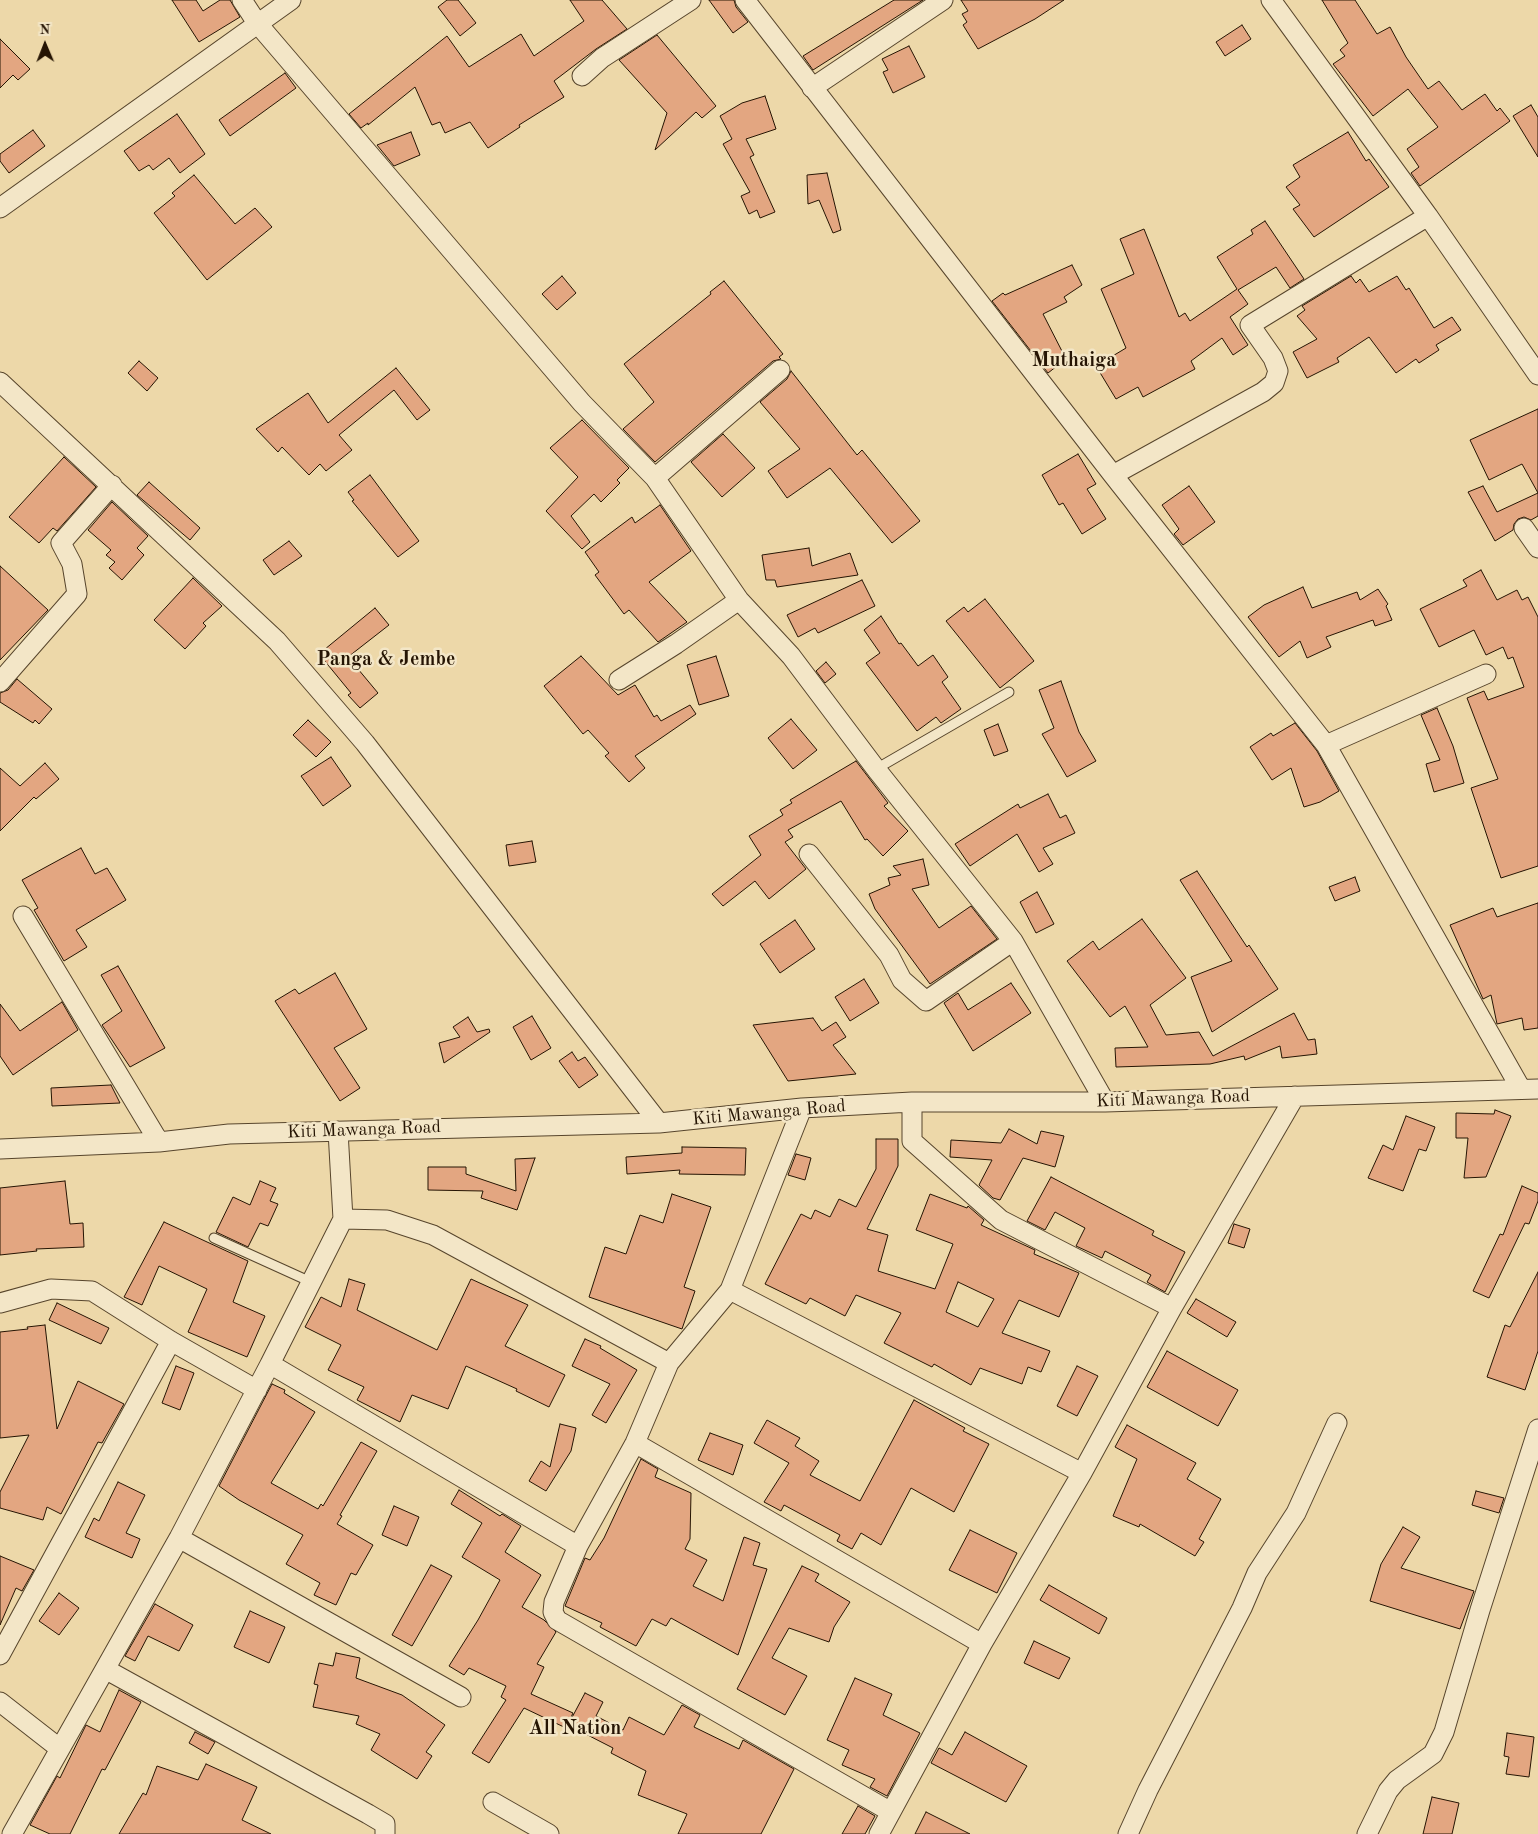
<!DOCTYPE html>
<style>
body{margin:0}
#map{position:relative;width:1538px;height:1834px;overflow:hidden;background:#edd8a9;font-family:"Old Standard TT",serif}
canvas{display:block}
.north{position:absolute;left:20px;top:20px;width:50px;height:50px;-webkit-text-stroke:4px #f3e6c7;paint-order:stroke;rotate:359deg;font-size:14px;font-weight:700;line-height:20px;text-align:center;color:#251403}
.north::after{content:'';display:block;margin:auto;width:18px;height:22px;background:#251403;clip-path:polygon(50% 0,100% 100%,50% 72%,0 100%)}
</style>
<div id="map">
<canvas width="1538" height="1834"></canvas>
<div class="north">N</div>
</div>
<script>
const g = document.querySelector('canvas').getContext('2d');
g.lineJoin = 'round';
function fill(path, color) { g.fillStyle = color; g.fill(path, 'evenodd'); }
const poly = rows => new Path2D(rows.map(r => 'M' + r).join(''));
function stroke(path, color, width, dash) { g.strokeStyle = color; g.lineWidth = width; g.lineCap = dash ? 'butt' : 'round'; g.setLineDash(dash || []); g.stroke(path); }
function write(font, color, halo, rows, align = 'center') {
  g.font = font + ' "Old Standard TT",serif'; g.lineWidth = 5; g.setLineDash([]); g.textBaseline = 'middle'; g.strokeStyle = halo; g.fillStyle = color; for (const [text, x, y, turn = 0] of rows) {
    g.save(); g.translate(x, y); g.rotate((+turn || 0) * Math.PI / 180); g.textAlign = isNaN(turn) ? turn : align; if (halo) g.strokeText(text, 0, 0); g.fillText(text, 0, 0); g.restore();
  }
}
const building = poly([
 [172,0,196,0,203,11,220,0,230,0,240,17,199,42,172,0],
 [447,0,458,0,476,23,460,36,438,7,447,0],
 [570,0,602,0,627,29,596,49,554,81,564,97,519,125,520,127,488,148,470,122,445,133,440,122,432,125,415,87,368,125,368,123,361,128,349,114,447,36,469,67,521,34,534,56,584,21,570,0],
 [709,0,734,0,736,7,748,22,733,33,709,0],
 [894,0,923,0,813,70,803,56,894,0],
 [961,0,1064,0,1035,19,978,49,963,25,967,22,962,14,968,11,961,0],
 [1322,0,1355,0,1377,34,1390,27,1406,57,1428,89,1439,81,1462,110,1485,94,1497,111,1500,108,1510,121,1420,186,1411,173,1419,167,1407,149,1438,127,1408,89,1373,116,1333,64,1345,56,1340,50,1348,43,1322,0],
 [1242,25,1251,39,1225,56,1216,42,1242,25],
 [657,35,716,106,702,118,696,112,655,150,667,113,619,60,657,35],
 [0,39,30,69,18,80,13,75,0,88,0,39],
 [909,46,925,77,893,93,883,72,888,70,882,59,909,46],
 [285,73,296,88,230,136,219,120,285,73],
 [765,96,776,129,746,139,754,155,750,157,775,212,760,218,757,210,749,214,741,196,750,192,723,144,732,139,720,116,742,103,765,96],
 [1531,105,1538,117,1538,157,1513,116,1531,105],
 [177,114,205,154,180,173,169,158,153,170,149,165,139,171,124,151,177,114],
 [33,130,45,146,9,173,0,161,0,154,33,130],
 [411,132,420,155,394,166,377,145,411,132],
 [1348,132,1366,161,1369,159,1389,187,1314,237,1293,209,1300,205,1286,187,1300,177,1293,165,1348,132],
 [827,173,841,230,833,233,819,200,808,204,807,175,827,173],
 [194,175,235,224,255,208,272,227,207,280,154,213,175,196,172,193,194,175],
 [1265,221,1304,279,1290,288,1276,267,1238,290,1248,304,1230,317,1248,345,1233,355,1222,338,1191,361,1195,369,1143,397,1138,387,1116,399,1096,366,1126,348,1101,289,1134,274,1120,239,1144,229,1179,317,1185,313,1190,321,1237,289,1217,257,1253,234,1251,230,1265,221],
 [1072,265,1082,285,1064,297,1067,302,1043,314,1066,359,1048,373,992,301,1003,293,1005,295,1072,265],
 [562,276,576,293,557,310,542,294,562,276],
 [1351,276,1356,283,1360,279,1369,292,1397,276,1406,290,1409,288,1434,328,1452,317,1461,330,1436,345,1439,350,1419,363,1416,359,1396,373,1369,337,1337,358,1339,362,1307,378,1293,352,1317,339,1297,316,1305,310,1302,306,1351,276],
 [724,281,783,354,779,357,781,359,773,361,655,462,623,429,654,402,624,364,711,294,710,292,724,281],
 [139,361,158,378,147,391,128,373,139,361],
 [396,368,430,410,417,420,394,390,339,435,352,450,326,471,320,464,309,475,282,447,278,452,256,429,308,393,328,423,396,368],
 [791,371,857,455,862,450,920,521,892,543,830,468,787,498,768,471,800,449,760,402,787,379,791,371],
 [1538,409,1538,493,1522,464,1489,480,1470,440,1538,409],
 [582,420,629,468,617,480,620,483,601,502,594,494,571,516,590,542,582,549,546,511,578,477,550,448,582,420],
 [723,434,755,468,722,497,691,462,723,434],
 [1078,454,1096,484,1087,489,1106,519,1082,534,1063,503,1059,505,1042,475,1078,454],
 [64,457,96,487,57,531,53,528,39,543,9,517,64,457],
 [370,475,419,541,398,557,352,501,354,500,348,492,370,475],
 [149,482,200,528,190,540,137,495,149,482],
 [1189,486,1215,522,1183,545,1174,534,1179,529,1162,505,1189,486],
 [1483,486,1497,512,1538,493,1538,516,1531,520,1524,517,1518,519,1514,524,1513,530,1495,541,1468,492,1483,486],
 [112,502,148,536,137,548,144,555,122,580,109,568,115,562,106,555,111,550,88,530,112,502],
 [660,505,691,551,649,582,687,622,658,642,629,610,624,614,595,575,599,572,585,552,632,517,635,523,660,505],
 [289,541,302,556,274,575,263,560,289,541],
 [809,548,812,566,850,553,858,575,777,587,775,580,766,580,762,555,809,548],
 [0,566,48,610,0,660,0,566],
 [1481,570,1497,600,1517,590,1522,600,1528,597,1538,617,1538,866,1501,878,1471,788,1498,779,1467,698,1484,691,1488,700,1524,687,1513,657,1508,659,1503,647,1486,655,1474,630,1439,647,1420,609,1467,586,1463,580,1481,570],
 [193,578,222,606,203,623,206,626,185,649,154,620,193,578],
 [862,580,875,606,818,633,815,628,798,637,787,615,862,580],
 [1303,587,1312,608,1357,592,1360,600,1378,589,1388,604,1386,606,1392,620,1375,626,1373,620,1326,637,1331,647,1307,658,1300,641,1279,657,1248,617,1264,605,1303,587],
 [985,599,1034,661,1000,688,946,621,964,607,968,612,985,599],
 [375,608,389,625,348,657,378,693,360,708,348,695,351,693,319,654,375,608],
 [881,616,899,644,901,643,918,666,933,655,948,677,942,682,961,709,941,723,936,717,917,731,866,663,880,653,864,630,881,616],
 [581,656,618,695,635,685,654,717,657,715,661,721,690,705,696,714,635,756,645,768,629,782,605,756,609,753,588,730,583,734,544,686,581,656],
 [716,656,729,696,699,705,687,665,716,656],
 [826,662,836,674,825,683,816,671,826,662],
 [17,679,52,709,39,724,35,720,33,723,0,702,0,693,8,690,17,679],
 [1061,681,1079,732,1096,761,1067,777,1042,734,1054,728,1039,690,1061,681],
 [1437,708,1453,746,1464,783,1434,792,1426,764,1440,760,1421,715,1437,708],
 [791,719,817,750,793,769,768,738,791,719],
 [308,720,331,742,316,757,293,735,308,720],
 [1295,723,1317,751,1339,791,1320,802,1304,807,1291,768,1272,780,1250,747,1271,733,1273,736,1295,723],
 [998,724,1008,751,994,756,984,730,998,724],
 [331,757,351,786,323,806,301,776,331,757],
 [856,761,888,803,884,806,908,831,883,856,867,839,865,840,841,801,788,830,793,837,785,842,806,869,769,899,755,881,723,906,712,894,761,855,749,836,783,815,780,810,792,803,790,800,856,761],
 [45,763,59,779,36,799,34,797,0,831,0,768,20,786,45,763],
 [1048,794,1060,818,1066,815,1075,833,1043,848,1053,864,1039,872,1017,834,970,866,955,844,1018,804,1020,808,1048,794],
 [532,841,536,862,509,866,506,845,532,841],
 [81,848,95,874,107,868,126,900,76,930,87,947,64,961,34,910,38,908,22,880,81,848],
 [923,859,929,885,912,889,939,928,971,906,997,939,930,984,875,909,869,894,890,885,888,878,901,875,893,866,923,859],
 [1197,871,1247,947,1249,945,1278,989,1212,1032,1191,977,1232,961,1180,880,1197,871],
 [1355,877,1360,891,1335,901,1329,887,1355,877],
 [1037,892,1054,924,1036,933,1020,902,1037,892],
 [1538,903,1538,1028,1524,1030,1522,1018,1497,1024,1491,995,1483,999,1450,925,1493,908,1497,917,1538,903],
 [1142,919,1186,978,1150,1005,1166,1035,1199,1032,1213,1056,1294,1013,1308,1040,1315,1039,1317,1054,1282,1058,1280,1046,1245,1060,1244,1056,1210,1064,1116,1067,1115,1048,1148,1047,1125,1006,1110,1017,1067,961,1093,941,1099,950,1142,919],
 [795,920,815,949,780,973,760,944,795,920],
 [118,966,165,1048,130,1067,102,1025,122,1011,101,975,118,966],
 [335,973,367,1029,334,1048,360,1088,340,1101,275,1001,295,989,299,994,335,973],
 [864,979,879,1003,850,1021,835,997,864,979],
 [1011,983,1031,1013,973,1051,944,1003,958,993,968,1010,1011,983],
 [62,1002,78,1030,13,1075,0,1056,0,1004,20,1031,62,1002],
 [532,1016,551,1048,531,1060,513,1027,532,1016],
 [468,1017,477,1032,489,1029,490,1032,444,1063,439,1043,460,1037,453,1027,468,1017],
 [813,1018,822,1031,836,1022,846,1037,833,1045,856,1074,788,1081,753,1025,813,1018],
 [572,1052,578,1061,585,1057,598,1075,579,1088,559,1061,572,1052],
 [111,1085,120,1103,52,1106,51,1088,111,1085],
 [1495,1110,1511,1116,1486,1177,1464,1178,1468,1138,1456,1138,1456,1113,1494,1114,1495,1110],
 [1406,1116,1435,1127,1426,1151,1419,1149,1403,1191,1368,1178,1383,1145,1393,1150,1406,1116],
 [1009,1129,1037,1144,1041,1131,1064,1136,1055,1167,1023,1158,1000,1200,993,1198,979,1185,992,1160,950,1157,951,1140,1001,1143,1009,1129],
 [876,1139,898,1139,898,1166,867,1229,888,1235,878,1271,935,1289,953,1244,916,1230,930,1194,967,1208,968,1206,984,1220,981,1225,1035,1250,1034,1254,1079,1273,1059,1317,1019,1300,1002,1333,1050,1351,1041,1372,1028,1367,1022,1384,980,1368,971,1385,934,1364,932,1367,884,1343,901,1313,856,1295,845,1316,810,1298,806,1304,765,1284,801,1214,811,1219,815,1210,830,1217,839,1199,856,1207,876,1169,876,1139],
 [958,1282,994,1299,978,1327,946,1312,958,1282],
 [682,1147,746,1148,745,1175,679,1174,680,1170,627,1174,626,1157,682,1153,682,1147],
 [796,1154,811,1158,805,1180,788,1175,796,1154],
 [535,1158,517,1210,481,1198,483,1191,428,1190,428,1167,466,1167,466,1174,516,1191,515,1159,535,1158],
 [1051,1177,1154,1231,1152,1235,1185,1252,1165,1292,1147,1282,1151,1275,1105,1251,1102,1258,1076,1246,1085,1228,1055,1212,1045,1230,1027,1221,1051,1177],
 [65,1181,70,1224,83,1223,84,1247,36,1249,37,1251,0,1255,0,1188,65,1181],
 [260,1181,276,1188,270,1201,278,1204,268,1226,260,1223,248,1247,216,1232,233,1197,250,1205,260,1181],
 [1522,1186,1538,1193,1538,1201,1529,1224,1525,1223,1489,1298,1473,1291,1500,1234,1503,1235,1522,1186],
 [672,1194,711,1207,684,1287,695,1291,682,1329,589,1297,605,1247,626,1254,640,1215,663,1223,672,1194],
 [164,1222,248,1261,233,1302,265,1316,247,1357,188,1332,207,1289,159,1266,142,1305,124,1297,164,1222],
 [1234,1224,1250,1229,1244,1248,1228,1243,1234,1224],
 [1538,1272,1538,1351,1525,1390,1487,1377,1505,1325,1510,1327,1538,1272],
 [349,1279,365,1284,357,1310,437,1350,471,1279,528,1305,505,1346,565,1375,549,1407,516,1391,517,1389,466,1366,448,1409,412,1395,400,1422,357,1400,364,1387,328,1370,341,1345,305,1327,321,1297,341,1307,349,1279],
 [1196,1299,1236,1322,1227,1337,1187,1313,1196,1299],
 [57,1303,109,1328,101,1344,49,1320,57,1303],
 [45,1325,57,1429,78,1381,124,1404,102,1443,98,1442,61,1514,47,1507,43,1520,0,1508,0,1492,29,1435,0,1438,0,1332,28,1329,27,1327,45,1325],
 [585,1339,601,1346,600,1348,637,1370,606,1423,592,1415,610,1384,572,1366,585,1339],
 [1167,1351,1238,1390,1218,1426,1147,1387,1167,1351],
 [176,1366,194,1373,180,1410,162,1403,176,1366],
 [1077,1366,1098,1376,1077,1416,1057,1406,1077,1366],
 [272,1384,285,1390,284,1393,315,1412,271,1483,318,1509,321,1504,323,1506,361,1442,377,1451,340,1515,342,1516,337,1524,373,1545,356,1575,351,1573,336,1605,314,1595,320,1583,286,1564,303,1535,239,1500,219,1486,272,1384],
 [914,1400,965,1428,963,1431,989,1444,954,1512,911,1488,881,1545,861,1533,852,1549,837,1541,840,1535,784,1505,781,1511,764,1502,789,1463,754,1443,767,1420,800,1438,795,1446,819,1461,810,1475,860,1501,914,1400],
 [560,1424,576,1428,571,1451,546,1491,529,1481,541,1461,550,1467,560,1424],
 [1127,1425,1196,1463,1187,1479,1221,1499,1199,1539,1204,1542,1195,1556,1140,1524,1139,1527,1113,1516,1137,1459,1115,1447,1127,1425],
 [710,1433,743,1445,733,1475,698,1460,710,1433],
 [641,1459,658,1469,655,1477,691,1493,690,1539,685,1549,707,1560,693,1586,723,1601,744,1537,760,1543,753,1565,767,1569,738,1655,671,1618,666,1626,652,1619,636,1646,600,1627,602,1623,565,1606,585,1558,590,1560,604,1538,641,1459],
 [118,1482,145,1495,126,1533,140,1539,132,1558,85,1537,94,1518,99,1521,118,1482],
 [459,1490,500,1516,502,1514,521,1526,505,1552,541,1575,522,1607,544,1620,556,1632,537,1664,544,1667,531,1694,573,1713,566,1728,524,1708,489,1763,472,1753,506,1700,501,1697,506,1686,469,1668,464,1675,449,1666,478,1620,500,1580,462,1557,482,1523,451,1504,459,1490],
 [1476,1491,1504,1498,1499,1513,1472,1505,1476,1491],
 [394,1506,419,1517,407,1546,382,1535,394,1506],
 [1403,1527,1420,1537,1401,1568,1474,1591,1460,1629,1370,1601,1381,1564,1403,1527],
 [970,1530,1017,1553,997,1593,949,1570,970,1530],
 [0,1556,34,1570,22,1591,16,1588,0,1625,0,1556],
 [431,1565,452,1576,412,1646,392,1635,431,1565],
 [802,1566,819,1574,815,1581,850,1602,834,1627,829,1642,789,1628,772,1658,807,1676,785,1715,737,1689,802,1566],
 [1049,1585,1107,1618,1099,1634,1040,1600,1049,1585],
 [59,1593,79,1608,59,1635,39,1621,59,1593],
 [155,1604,193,1625,179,1651,148,1636,135,1661,125,1656,155,1604],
 [250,1611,285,1627,269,1663,234,1647,250,1611],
 [1034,1641,1070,1658,1059,1679,1024,1663,1034,1641],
 [336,1653,360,1658,356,1678,402,1695,445,1725,426,1752,432,1756,417,1779,371,1750,380,1734,356,1724,359,1716,313,1707,318,1685,314,1684,319,1663,333,1666,336,1653],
 [855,1678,892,1694,883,1715,920,1733,887,1796,870,1787,875,1779,842,1765,849,1750,827,1740,855,1678],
 [119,1690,141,1702,105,1770,102,1769,70,1834,50,1834,30,1825,57,1776,60,1778,86,1725,100,1732,119,1690],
 [585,1693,603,1702,596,1716,623,1730,629,1717,664,1735,682,1705,700,1715,694,1727,739,1749,743,1740,794,1769,761,1834,678,1834,687,1814,638,1795,646,1771,611,1753,613,1748,568,1725,585,1693],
 [195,1732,215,1742,208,1754,189,1743,195,1732],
 [965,1732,1027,1766,1006,1802,931,1763,939,1748,952,1755,965,1732],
 [1507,1733,1534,1737,1529,1777,1506,1774,1509,1757,1504,1756,1507,1733],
 [206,1764,257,1787,242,1820,271,1834,119,1834,143,1793,146,1795,157,1766,198,1780,206,1764],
 [1432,1797,1459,1803,1452,1834,1423,1834,1432,1797],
 [858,1806,875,1816,865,1834,842,1834,858,1806],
 [926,1812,970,1834,915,1834,926,1812]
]);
fill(building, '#e3a681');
stroke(building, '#251403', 1);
const lane = poly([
 [876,769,1009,692],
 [214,1238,311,1282]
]);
const street = poly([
 [242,0,257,23,582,403,655,478,739,600,791,656,876,769,1013,941,1105,1102],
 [745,0,1113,475,1326,745,1521,1089],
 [1271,0,1428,216,1538,375],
 [582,76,602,58,691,0],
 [812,88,943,0],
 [0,208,291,0],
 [0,382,277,641,365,743,659,1123],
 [1113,475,1263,392,1274,383,1278,371,1273,358,1250,325,1428,216],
 [655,478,780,370],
 [1524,528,1538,548],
 [619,680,676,644,739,600],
 [0,682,77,594,72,564,61,543,112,485],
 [1326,745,1486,674],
 [809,854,889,955,902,980,926,1001,1013,941],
 [23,916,159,1142],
 [912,1102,912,1141,1001,1220,1172,1308],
 [802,1108,730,1290,1082,1473],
 [338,1131,343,1219,270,1364,578,1546],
 [0,1149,159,1142,229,1134,659,1123,802,1108,912,1102,1105,1102,1538,1089],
 [343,1219,387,1220,433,1235,669,1363],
 [730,1290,669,1363,635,1443,578,1546,554,1602,553,1612,557,1620,891,1812],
 [0,1303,51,1289,92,1291,171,1341,257,1390],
 [635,1443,982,1644],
 [179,1538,461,1697],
 [0,1655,171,1341],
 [105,1669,368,1814,385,1824,385,1834],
 [0,1702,59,1748],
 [493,1802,549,1834],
 [12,1834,179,1538,270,1364],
 [879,1834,982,1644,1082,1473,1172,1308,1295,1096],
 [1128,1834,1148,1790,1242,1608,1257,1573,1296,1513,1337,1423],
 [1367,1834,1388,1791,1397,1780,1433,1754,1444,1732,1480,1610,1538,1429]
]);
stroke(lane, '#57452c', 11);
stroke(street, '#57452c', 21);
stroke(lane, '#f3e6c7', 9);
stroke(street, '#f3e6c7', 19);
write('18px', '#251403', '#f3e6c7', [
 ["Kiti Mawanga Road",1173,1099,-2],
 ["Kiti Mawanga Road",769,1113,-5],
 ["Kiti Mawanga Road",364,1130,-2]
]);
write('bold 20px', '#251403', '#f3e6c7', [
 ["Muthaiga",1074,361],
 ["Panga & Jembe",386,660],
 ["All Nation",575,1729]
]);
</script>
